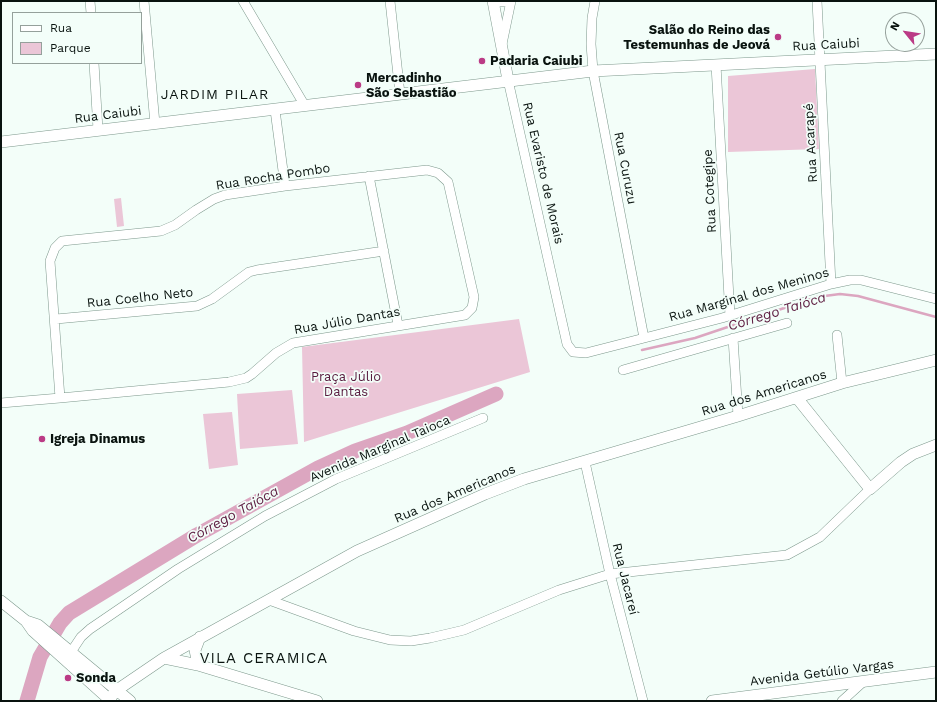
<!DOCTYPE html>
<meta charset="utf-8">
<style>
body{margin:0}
#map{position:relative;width:937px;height:702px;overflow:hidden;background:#f3fef9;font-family:"Work Sans",sans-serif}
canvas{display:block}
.frame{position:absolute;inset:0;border:2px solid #09130f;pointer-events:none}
.legend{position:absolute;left:12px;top:12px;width:130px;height:52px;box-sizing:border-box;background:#f3fef9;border:1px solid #95a09b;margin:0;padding:5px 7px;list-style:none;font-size:12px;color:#09130f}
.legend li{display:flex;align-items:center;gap:8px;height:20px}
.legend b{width:20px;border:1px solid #95a09b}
.north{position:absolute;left:885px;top:12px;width:40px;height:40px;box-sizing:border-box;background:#f3fef9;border:1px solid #95a09b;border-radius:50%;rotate:300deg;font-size:11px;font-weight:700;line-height:16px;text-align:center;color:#09130f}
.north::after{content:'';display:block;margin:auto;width:14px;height:18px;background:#bb3b86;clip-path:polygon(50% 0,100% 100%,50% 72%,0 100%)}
</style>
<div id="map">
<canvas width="937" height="702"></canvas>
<div class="frame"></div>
<ul class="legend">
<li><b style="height:5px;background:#fff"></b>Rua</li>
<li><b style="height:11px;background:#ebc6d7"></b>Parque</li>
</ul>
<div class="north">N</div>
</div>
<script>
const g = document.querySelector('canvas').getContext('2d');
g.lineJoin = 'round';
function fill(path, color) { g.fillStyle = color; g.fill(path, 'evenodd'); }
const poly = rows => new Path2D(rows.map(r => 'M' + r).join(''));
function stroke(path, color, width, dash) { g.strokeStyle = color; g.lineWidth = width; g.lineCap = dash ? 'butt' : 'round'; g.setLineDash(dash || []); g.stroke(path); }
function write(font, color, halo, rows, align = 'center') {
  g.font = font + ' "Work Sans",sans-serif'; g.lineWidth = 3.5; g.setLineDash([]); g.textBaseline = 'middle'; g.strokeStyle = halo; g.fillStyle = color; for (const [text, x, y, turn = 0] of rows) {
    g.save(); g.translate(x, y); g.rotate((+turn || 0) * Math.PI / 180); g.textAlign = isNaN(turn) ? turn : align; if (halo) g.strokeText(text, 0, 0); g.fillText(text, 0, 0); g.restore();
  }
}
fill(poly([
 [815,69,819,149,728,152,728,76],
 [121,198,124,226,117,227,114,199],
 [519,319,530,372,304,442,302,347],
 [292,390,298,444,240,449,237,394],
 [232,412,238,465,209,469,203,414]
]), '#ebc6d7');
stroke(poly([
 [642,350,695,338,817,297,840,294,858,296,936,317]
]), '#dca6c0', 2.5);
stroke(poly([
 [27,701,40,657,60,623,69,613,197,535,318,468,355,451,407,433,496,394]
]), '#dca6c0', 15);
const minor = poly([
 [90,1,91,13],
 [144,1,155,124],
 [243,1,305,106],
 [390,1,400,94],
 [595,1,592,18,591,44,593,71,644,338],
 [817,1,831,284],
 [502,44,511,1],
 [94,63,98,130],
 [716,65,730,316],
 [508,80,567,344,573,352,586,353,722,318,831,284,850,280,861,280,936,299],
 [275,110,285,186],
 [369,176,398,325],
 [56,319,197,306,212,299,249,272,257,270,384,251],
 [837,335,842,383],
 [733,338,738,416],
 [623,370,787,323],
 [1,403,60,398,229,382,246,378,252,374,276,353,293,343,465,315,472,308,474,297,448,182,438,173,427,170,285,186,225,195,214,199,196,210,175,225,161,231,62,241,55,248,50,261,60,398],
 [585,462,610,574,643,701],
 [269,600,354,631,390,640,411,641,430,638,464,630,559,590,610,574,787,555,820,537,870,489],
 [71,652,81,637,90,629,178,569,265,516,336,479,483,418],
 [842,701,863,682]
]);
const tertiary = poly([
 [493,1,508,80],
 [497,1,505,1],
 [1,142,593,71,936,54],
 [797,398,870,489,901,462,913,454,936,445],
 [1,601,26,621,33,631,111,701],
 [26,621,38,625,130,701],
 [164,658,198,665,317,701],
 [198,665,195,650,200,637],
 [109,699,117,690,164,658,357,551,485,494,524,479,738,416,842,383,936,360],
 [712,701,936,672]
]);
stroke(minor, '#7d988c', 10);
stroke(tertiary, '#7d988c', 12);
stroke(minor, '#fff', 9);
stroke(tertiary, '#fff', 11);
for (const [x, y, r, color] of [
 [778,37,4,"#bb3b86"],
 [482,61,4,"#bb3b86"],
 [358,85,4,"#bb3b86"],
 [42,439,4,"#bb3b86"],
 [68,678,4,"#bb3b86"]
]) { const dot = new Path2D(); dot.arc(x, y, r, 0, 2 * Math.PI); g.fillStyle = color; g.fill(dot); stroke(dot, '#f3fef9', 1.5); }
write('bold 13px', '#09130f', '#f3fef9', [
 ["Salão do Reino das",770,30,"right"],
 ["Testemunhas de Jeová",770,45,"right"],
 ["Padaria Caiubi",490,61],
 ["Mercadinho",366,78],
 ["São Sebastião",366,93],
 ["Igreja Dinamus",50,439],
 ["Sonda",76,678]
], 'left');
write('13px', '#09130f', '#f3fef9', [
 ["Rua Caiubi",826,45,-3],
 ["Rua Caiubi",108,115,-7],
 ["Rua Acarapé",811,143,-93],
 ["Rua Curuzu",625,168,79],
 ["Rua Evaristo de Morais",543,173,77],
 ["Rua Rocha Pombo",273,177,-9],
 ["Rua Cotegipe",710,191,-93],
 ["Rua Marginal dos Meninos",749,295,-16],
 ["Rua Coelho Neto",140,298,-6],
 ["Rua Júlio Dantas",347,321,-10],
 ["Rua dos Americanos",764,393,-17],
 ["Avenida Marginal Taioca",380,449,-23],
 ["Rua dos Americanos",455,494,-23],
 ["Rua Jacareí",625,579,76],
 ["Avenida Getúlio Vargas",822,673,-7]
]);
write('13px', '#591b3f', '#f3fef9', [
 ["Praça Júlio",346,377],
 ["Dantas",346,392]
]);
g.letterSpacing = '1px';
write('14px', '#09130f', '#f3fef9', [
 ["JARDIM PILAR",215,95]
]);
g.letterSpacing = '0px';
write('italic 14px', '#602144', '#f3fef9', [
 ["Córrego Taióca",777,312,-17],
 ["Córrego Taióca",233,515,-29]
]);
g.letterSpacing = '1px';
write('15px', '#09130f', '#f3fef9', [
 ["VILA CERAMICA",264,659]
]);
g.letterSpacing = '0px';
</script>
